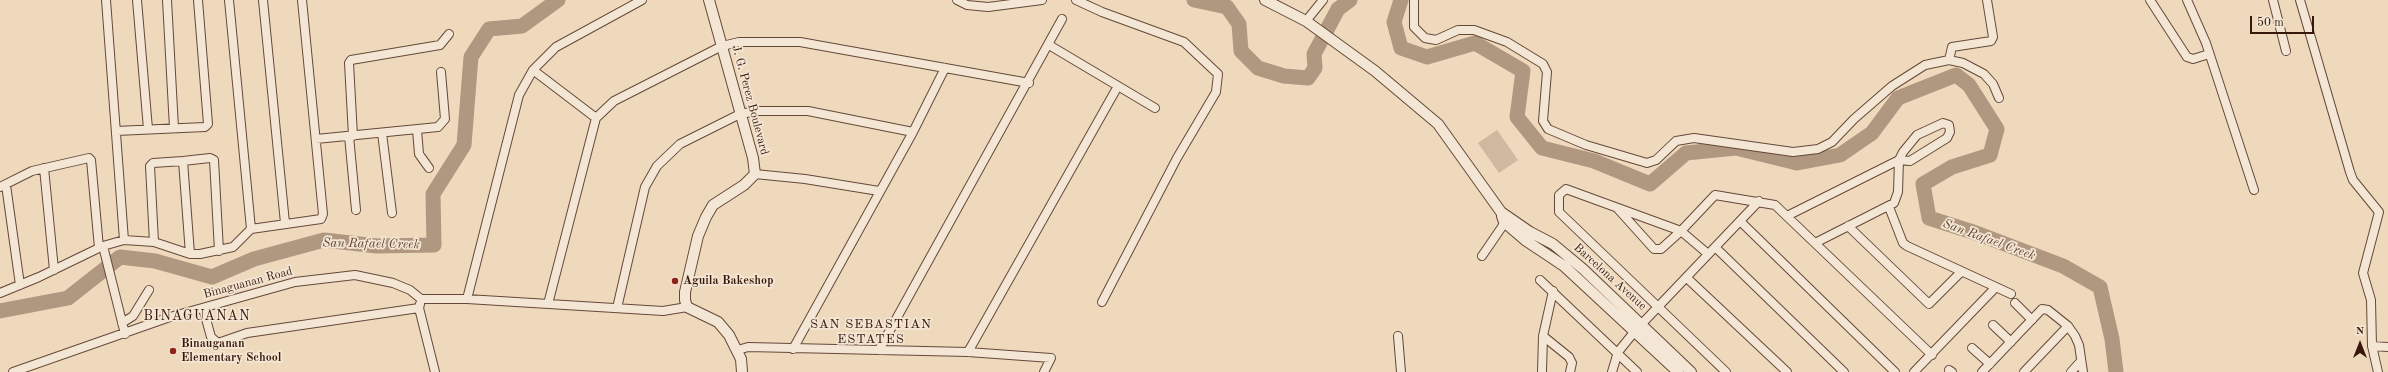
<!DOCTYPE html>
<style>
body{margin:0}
#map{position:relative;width:2388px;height:372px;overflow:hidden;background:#eed9bd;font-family:"Old Standard TT",serif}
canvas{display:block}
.north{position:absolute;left:2340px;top:324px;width:40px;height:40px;-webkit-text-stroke:3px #f4e6d4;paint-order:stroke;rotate:0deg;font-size:11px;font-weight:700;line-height:16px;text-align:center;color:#38180b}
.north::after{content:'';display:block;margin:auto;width:14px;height:18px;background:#38180b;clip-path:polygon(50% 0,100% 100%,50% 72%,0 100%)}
.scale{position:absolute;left:2250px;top:16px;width:64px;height:18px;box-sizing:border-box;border:2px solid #38180b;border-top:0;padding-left:5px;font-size:12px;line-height:14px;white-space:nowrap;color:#38180b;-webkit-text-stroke:3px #f4e6d4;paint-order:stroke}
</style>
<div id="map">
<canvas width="2388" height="372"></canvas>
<div class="north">N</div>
<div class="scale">50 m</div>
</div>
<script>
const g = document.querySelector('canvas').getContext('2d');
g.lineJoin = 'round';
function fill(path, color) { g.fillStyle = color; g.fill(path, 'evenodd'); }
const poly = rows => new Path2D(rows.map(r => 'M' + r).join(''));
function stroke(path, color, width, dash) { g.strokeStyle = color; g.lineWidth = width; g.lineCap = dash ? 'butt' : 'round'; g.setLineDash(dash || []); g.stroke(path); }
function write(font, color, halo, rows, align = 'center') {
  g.font = font + ' "Old Standard TT",serif'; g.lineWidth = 3.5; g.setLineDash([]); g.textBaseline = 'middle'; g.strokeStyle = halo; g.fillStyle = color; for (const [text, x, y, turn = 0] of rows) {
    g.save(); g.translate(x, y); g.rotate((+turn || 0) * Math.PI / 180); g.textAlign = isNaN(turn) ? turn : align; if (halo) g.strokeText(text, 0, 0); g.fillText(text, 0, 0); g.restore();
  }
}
fill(poly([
 [1497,130,1518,160,1499,173,1478,143]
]), '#cfb89f');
stroke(poly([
 [1194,0,1227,7,1239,24,1241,51,1258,68,1284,76,1308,78,1315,68,1314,54,1338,9,1350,0],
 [1401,0,1394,22,1401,48,1427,57,1475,43,1523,71,1517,117,1542,148,1594,161,1650,184,1686,153,1736,148,1797,163,1840,155,1872,133,1898,98,1956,75,1969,85,1997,129,1990,155,1952,167,1923,184,1929,218,1976,233,2063,266,2100,287,2112,339,2116,372],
 [0,311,68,298,120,257,155,261,212,277,254,259,324,240,377,246,434,245,433,194,464,145,471,57,489,29,522,26,558,0]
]), '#b09780', 15);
const minor = poly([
 [137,0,148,129],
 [167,0,174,128],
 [229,0,251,229,321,219,323,214,302,0],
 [263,0,285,223],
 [957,0,967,5,988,7,1042,0],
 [1076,0,1102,12,1184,42,1218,74,1216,92,1177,158,1102,302],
 [1414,0,1414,27,1425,38,1436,40,1458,30,1474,30,1507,42,1543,64,1547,72,1543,121,1548,129,1586,145,1647,163,1656,160,1676,141,1694,138,1793,152,1818,149,1832,142,1854,119,1892,86,1925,65,1949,60,1952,47,1991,41,1993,37,1987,0],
 [2150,0,2187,57,2193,59,2209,54],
 [2187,0,2206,43,2254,190],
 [2273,0,2286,51],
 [2300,0,2350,172,2353,180,2379,212,2363,273,2371,300,2372,346,2388,347],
 [1306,21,1323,0],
 [1049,45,1155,108],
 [1949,60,1963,63,1984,74,1993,84,1999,98],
 [533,70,596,118],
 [417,130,419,154,429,168],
 [116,131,205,127,208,124,198,0],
 [382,133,392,213],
 [349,136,356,210],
 [353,136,349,63,351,60,440,45,449,34],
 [316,139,438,127,445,119,441,72],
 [183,161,210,158,214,160,219,251],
 [44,168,54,270],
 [755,174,805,179,879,191],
 [6,185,20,285],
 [0,187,32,171,89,158,91,160,99,248],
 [1889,207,1903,243,1907,246,2011,294],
 [1618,209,1654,249,1661,249,1681,231,1708,254],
 [1787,216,1899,160,1910,161,1947,138,1950,132,1949,125,1943,123,1917,135,1903,152,1899,160,1898,192,1894,203,1815,243],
 [1741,222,1895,372],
 [1848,226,1929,304,1961,272],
 [124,240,154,242,190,254,200,254,233,247,251,229],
 [154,242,150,166,153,163,183,161,190,254],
 [103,246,125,334],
 [1715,247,1844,372],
 [1482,256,1508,218],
 [1688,279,1787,372],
 [1540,280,1637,372],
 [0,293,39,277,103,246,124,240,106,0],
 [421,299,467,299,663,311,687,307],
 [467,299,519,95,533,70,556,47,642,0],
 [2015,303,2032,320],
 [420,304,419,308,435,372],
 [548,304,596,118,614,101,722,46,739,42,800,42,1029,83],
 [203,308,211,337,218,343,247,333,419,308],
 [617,308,645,187,657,166,680,144,740,114,757,111,808,111,913,132],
 [122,323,133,316,149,290],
 [1993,325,2011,342],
 [1398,336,1401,372],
 [1543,336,1569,357,1572,363,1570,372],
 [2372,346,2378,372],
 [1972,348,1990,364],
 [793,349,913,132,945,68],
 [738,350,748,347,968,352,1051,358,1044,372],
 [879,350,1062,19],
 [968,352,1118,86],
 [1949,370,1952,372],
 [13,372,170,317,295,282,355,275,393,283,410,290,421,299],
 [1542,372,1543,336,1553,291],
 [1612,372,1618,352,1635,331,1759,201],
 [1726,372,1559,212,1559,195,1566,189,1681,231,1715,195,1775,205,1932,355],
 [1914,372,1996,287],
 [1982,372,2042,309,2048,310,2068,326,2075,336,2079,345,2083,372],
 [2024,372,2068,326],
 [2071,372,2081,361]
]);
const tertiary = poly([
 [709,0,753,158,755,174,744,185,713,205,706,217,698,236,685,292,685,300,687,307,718,322,729,335,741,359,742,372],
 [1265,0,1306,21,1375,71,1438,124,1501,212,1530,232,1553,244,1583,269,1691,372],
 [1502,216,1504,222,1525,240,1564,266,1678,372]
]);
stroke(minor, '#664838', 10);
stroke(tertiary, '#664838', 12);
stroke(minor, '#f4e6d4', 8);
stroke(tertiary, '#f4e6d4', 10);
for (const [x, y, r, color] of [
 [675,281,4,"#8f2418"],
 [173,351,4,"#8f2418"]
]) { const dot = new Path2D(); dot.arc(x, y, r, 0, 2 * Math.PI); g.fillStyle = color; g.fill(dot); stroke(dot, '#f4e6d4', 1.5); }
write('12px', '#38180b', '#f4e6d4', [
 ["J. G. Perez Boulevard",750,100,75],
 ["Barcelona Avenue",1610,277,42],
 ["Binaguanan Road",248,283,-15]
]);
write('bold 12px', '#38180b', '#f4e6d4', [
 ["Aguila Bakeshop",683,281],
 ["Binauganan",181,344],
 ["Elementary School",181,358]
], 'left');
write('italic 13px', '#624434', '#f4e6d4', [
 ["San Rafael Creek",1989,240,20],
 ["San Rafael Creek",371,244,1]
]);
g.letterSpacing = '1px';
write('13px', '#38180b', '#f4e6d4', [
 ["SAN SEBASTIAN",871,325],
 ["ESTATES",871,340]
]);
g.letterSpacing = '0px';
g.letterSpacing = '1px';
write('14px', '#38180b', '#f4e6d4', [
 ["BINAGUANAN",197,316]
]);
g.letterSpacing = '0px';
</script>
